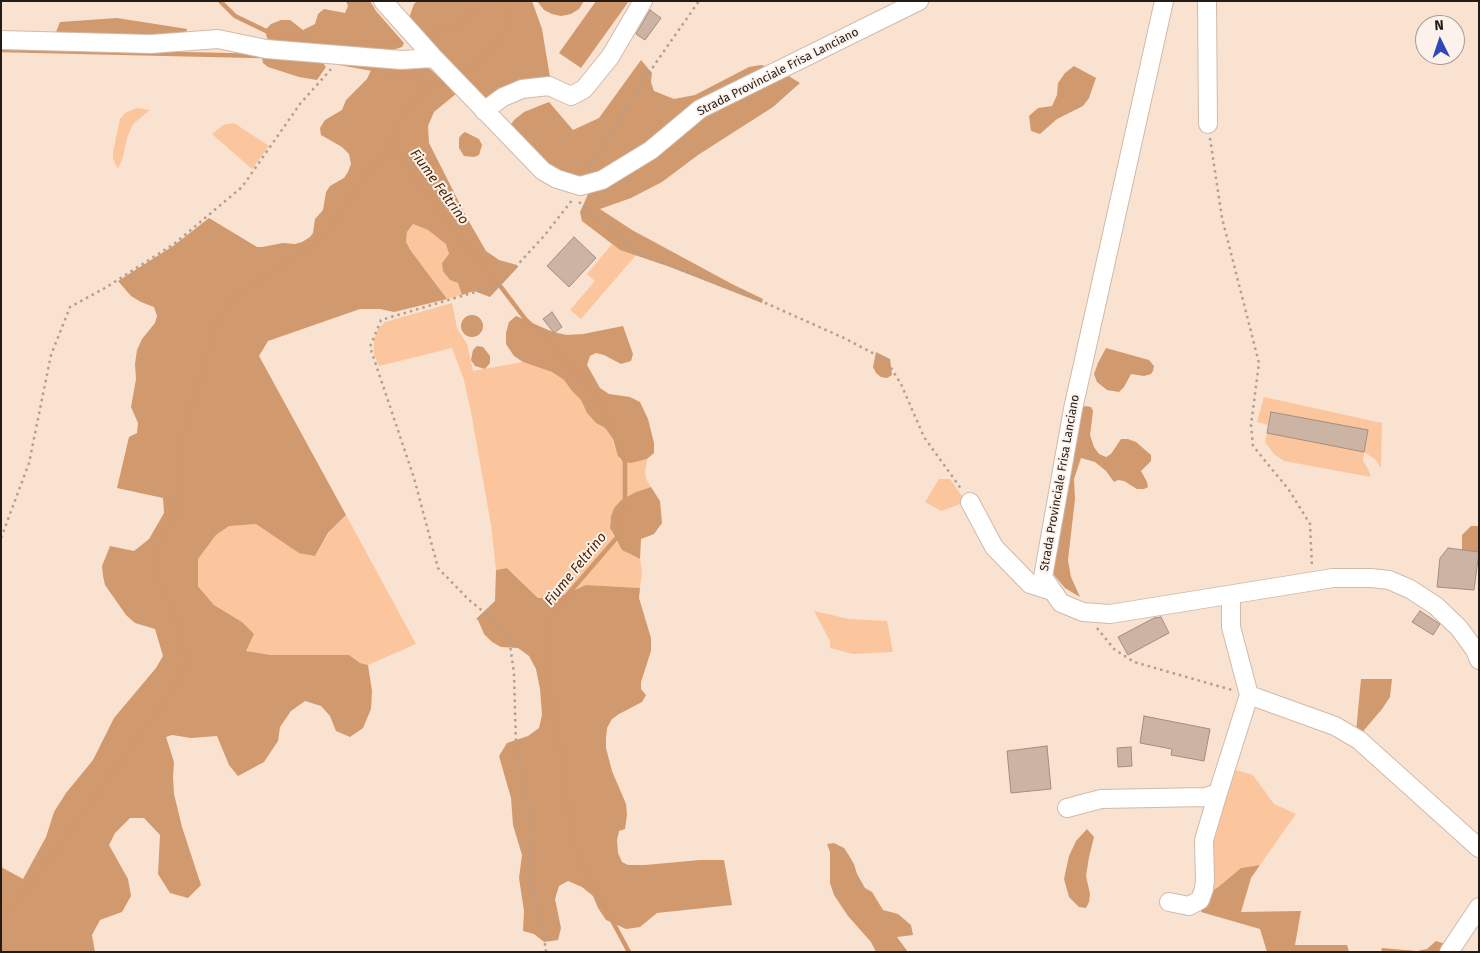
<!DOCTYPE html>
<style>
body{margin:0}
#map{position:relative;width:1480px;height:953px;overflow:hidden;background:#fae2d0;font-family:"Fira Sans",sans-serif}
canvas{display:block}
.frame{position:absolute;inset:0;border:2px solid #241b15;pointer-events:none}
.north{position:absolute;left:1415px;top:15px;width:50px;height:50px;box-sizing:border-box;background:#fcf2eb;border:1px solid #a69c95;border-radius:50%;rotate:356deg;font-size:14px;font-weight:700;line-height:20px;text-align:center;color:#241b15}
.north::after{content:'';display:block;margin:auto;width:18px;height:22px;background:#2d48b8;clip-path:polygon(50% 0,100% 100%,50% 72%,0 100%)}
</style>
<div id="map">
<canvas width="1480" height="953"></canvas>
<div class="frame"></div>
<div class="north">N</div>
</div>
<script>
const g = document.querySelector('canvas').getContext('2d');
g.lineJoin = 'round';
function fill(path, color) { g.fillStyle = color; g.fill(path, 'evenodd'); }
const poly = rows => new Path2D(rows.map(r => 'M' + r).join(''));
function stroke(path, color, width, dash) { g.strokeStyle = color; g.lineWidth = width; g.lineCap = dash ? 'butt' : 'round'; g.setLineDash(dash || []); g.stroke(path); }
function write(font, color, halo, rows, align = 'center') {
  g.font = font + ' "Fira Sans",sans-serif'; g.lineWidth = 4; g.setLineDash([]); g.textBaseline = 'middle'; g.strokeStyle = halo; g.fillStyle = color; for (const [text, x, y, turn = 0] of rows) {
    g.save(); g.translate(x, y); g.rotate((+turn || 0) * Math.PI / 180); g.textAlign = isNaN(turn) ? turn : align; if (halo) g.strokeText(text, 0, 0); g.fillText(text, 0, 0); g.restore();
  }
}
fill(poly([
 [137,108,150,110,133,124,127,138,123,157,118,169,113,159,113,152,120,119,125,113],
 [234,123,269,146,252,169,212,134,223,125],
 [413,224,428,230,446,243,449,254,442,263,450,280,458,283,462,295,447,299,411,251,406,242,407,232],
 [612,244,620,250,636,255,581,319,570,310,595,281,587,274],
 [452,303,457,328,467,344,473,371,523,362,552,372,564,380,572,391,581,400,587,413,596,423,605,428,613,439,614,446,638,461,647,459,645,472,646,479,651,487,636,492,621,500,614,508,611,516,610,528,615,540,629,554,640,559,642,572,640,588,586,585,556,598,538,598,508,568,496,570,491,525,471,412,464,380,452,348,379,366,374,354,374,339,379,328,385,322],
 [1264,397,1382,423,1381,468,1376,460,1364,452,1363,461,1368,469,1371,477,1284,461,1274,454,1265,442,1267,433,1364,452,1368,431,1271,412,1268,425,1257,422],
 [939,479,950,479,966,502,941,511,925,502],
 [346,515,416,644,368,665,360,663,349,655,271,655,246,651,242,622,214,605,198,585,198,559,216,535,229,525,256,524,276,537,315,556,329,533],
 [814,611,849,619,887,621,893,652,853,654,830,648,830,641],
 [1232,769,1253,775,1274,804,1296,814,1260,865,1241,868,1217,888,1207,894,1207,835]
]), '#fbc59d');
fill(poly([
 [346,1,370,1,376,11,404,43,402,47,393,50,273,42,267,38,265,30,271,24,281,20,290,20,303,30,315,24,318,14,324,9,345,13,348,6],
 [417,1,532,1,542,29,550,77,509,89,485,103,408,21,414,4],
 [117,18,187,29,186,35,54,37,60,22],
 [261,53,321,60,326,67,317,80,299,77,268,67,263,63],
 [641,60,652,73,651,82,654,91,674,99,695,95,749,67,761,65,777,69,606,173,583,179,551,166,509,127,514,120,524,112,549,102,573,130,599,118],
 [374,64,419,65,430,69,457,93,434,112,428,126,429,143,467,218,486,251,499,260,517,265,518,267,490,297,474,291,462,295,458,283,450,280,443,271,442,263,449,254,446,244,428,230,413,224,407,232,406,242,411,251,447,299,394,312,380,309,360,309,268,341,259,356,346,515,328,533,315,556,299,553,256,524,229,526,216,535,198,559,198,586,214,605,242,622,254,634,246,651,271,655,349,655,360,663,368,665,372,691,371,709,363,728,350,737,336,731,330,716,321,706,305,701,291,711,280,727,278,741,264,762,238,776,229,765,217,736,191,738,172,735,166,737,174,762,173,777,174,794,182,827,201,885,188,898,170,893,158,874,160,835,144,818,130,818,115,833,109,845,128,879,131,896,122,912,100,920,92,935,95,952,1,952,1,867,23,879,46,837,54,812,66,793,93,760,114,718,156,668,163,656,155,629,135,623,126,615,105,585,103,576,102,566,110,546,134,551,149,539,164,513,163,498,117,488,129,437,137,433,138,423,131,407,136,379,135,364,137,350,142,339,155,323,157,316,154,307,141,302,131,296,118,281,173,246,209,218,257,247,262,247,283,243,295,244,302,242,310,237,313,233,315,219,323,210,326,192,330,186,344,178,348,172,351,164,349,154,342,147,321,135,320,128,325,120,342,110,346,100,367,79],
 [1074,66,1096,78,1089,98,1083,106,1057,119,1040,134,1031,131,1029,116,1038,108,1052,106,1057,95,1058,83,1065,73],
 [787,75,800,83,773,107,698,155,662,182,631,198,600,209,632,230,732,284,763,299,762,303,670,267,620,250,582,221,580,212,589,192,711,112],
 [465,132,479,139,482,145,479,155,474,157,464,156,459,148,459,138,462,134],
 '461 326a11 11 0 1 1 22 0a11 11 0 1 1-22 0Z',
 [516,316,553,332,567,335,583,334,623,326,633,354,631,361,621,364,604,355,596,353,590,356,587,365,600,388,609,394,630,397,640,402,648,419,654,443,654,453,647,459,631,463,625,462,618,456,613,439,605,428,596,423,587,413,581,400,572,391,564,380,552,372,523,362,514,356,506,344,506,333,509,322],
 [477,346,483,347,490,356,490,363,485,369,475,366,471,360,473,350],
 [1106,348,1149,360,1154,366,1153,371,1151,374,1144,376,1131,374,1124,387,1119,392,1107,390,1097,382,1094,374,1098,363],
 [876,352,890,359,892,375,887,378,881,377,876,373,873,367],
 [1085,406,1091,407,1093,411,1090,435,1094,447,1099,454,1106,457,1111,454,1121,439,1128,439,1136,442,1151,455,1151,461,1141,471,1147,482,1148,487,1144,489,1137,489,1124,481,1118,480,1114,482,1106,471,1095,462,1081,458,1074,479,1075,499,1068,560,1071,577,1080,597,1065,588,1054,575,1053,558,1080,408],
 [651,487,660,501,662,523,654,534,641,539,640,559,622,550,610,528,611,516,614,508,621,500,636,492],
 [1471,526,1479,526,1479,552,1462,550,1462,535],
 [507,568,538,598,556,598,586,585,640,588,639,598,651,638,651,651,641,682,641,689,646,695,642,702,619,714,612,719,607,728,606,738,606,748,612,771,626,804,627,815,625,829,619,831,617,840,618,853,622,862,628,865,645,865,700,860,724,860,732,905,657,913,640,927,626,929,606,920,598,908,593,896,582,887,568,881,559,886,555,899,561,928,558,940,544,942,534,934,523,931,524,911,519,878,522,855,513,825,511,798,499,756,507,743,528,736,539,728,542,715,540,689,536,669,529,656,518,648,501,647,492,642,484,634,478,620,476,619,495,601,496,570],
 [1361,679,1392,679,1390,697,1382,709,1360,735,1356,732],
 [1087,829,1094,837,1089,857,1086,876,1090,894,1089,902,1086,908,1079,907,1069,897,1064,879,1069,856,1076,841],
 [834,843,844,848,848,854,854,864,857,874,865,888,872,892,883,910,898,914,911,925,913,935,897,937,908,952,876,952,871,942,848,916,834,895,830,883,830,852,827,844],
 [1260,865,1251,878,1241,912,1301,911,1295,945,1347,945,1349,952,1267,952,1260,929,1201,912,1207,894,1217,888,1241,868],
 [1436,941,1448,945,1444,952,1381,952,1382,948,1417,951,1427,949]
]), '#d1996e');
fill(poly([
 [537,1,584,1,579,9,571,14,561,16,552,14,544,10],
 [596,1,629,1,581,68,559,53]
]), '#d1986d');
stroke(poly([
 [220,1,235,16,266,31,311,41,388,42,399,41],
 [426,36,462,24,487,1],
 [1,50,262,56],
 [341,63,406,75,439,85],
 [457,76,467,71,494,49,512,18,509,1],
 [392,138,407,168,422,186,459,237,497,282],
 [501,287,526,320,542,335,595,392,612,429,625,462,625,502,619,535,569,593,547,624,549,677,553,719,564,768,571,835,584,868,629,952],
 [1,914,13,909,92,801,175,687,186,661,178,622,158,579,156,549,175,518,183,435,217,323,235,295,323,239,362,181,384,157,399,120,421,94,450,79]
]), '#d1986d', 4.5);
const building = poly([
 [650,10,661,18,645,40,636,34,650,10],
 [574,237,596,258,569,287,547,266,574,237],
 [552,312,562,327,554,333,543,319,552,312],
 [1271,412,1368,430,1364,452,1267,433,1271,412],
 [1448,548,1479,552,1474,590,1437,587,1440,558,1448,548],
 [1420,611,1440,624,1433,635,1412,622,1420,611],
 [1161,617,1169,633,1128,655,1118,637,1154,618,1161,617],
 [1144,716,1210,729,1204,761,1171,755,1172,749,1140,743,1144,716],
 [1047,746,1051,789,1011,793,1007,751,1047,746],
 [1131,747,1132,766,1118,767,1117,748,1131,747]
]);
fill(building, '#cbb4a3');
stroke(building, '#a48d7d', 1);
const minor = poly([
 [383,1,434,58,543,171,557,179,580,186,602,180,651,150,700,109,919,1],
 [1164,1,1073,409,1043,577,1061,603,1083,612,1110,614,1333,578,1371,578,1389,580,1410,589,1436,606,1459,628,1475,650,1479,660],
 [1207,1,1208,124],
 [1,40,151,44,218,39,266,49,401,60,434,58],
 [484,111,503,97,522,89,549,86,571,96,584,89,610,57,643,1],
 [970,502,994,547,1030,584,1052,591],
 [1249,695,1335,726,1359,740,1479,848],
 [1067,808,1101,799,1205,797,1218,793,1249,695,1231,627,1231,595],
 [1169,902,1189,906,1200,900,1204,889,1205,880,1204,840,1218,793],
 [1449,952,1479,907]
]);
stroke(minor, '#d1baa9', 20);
stroke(poly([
 [1210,138,1222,218,1259,363,1251,425,1253,446,1289,490,1310,524,1312,567],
 [590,167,655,64,699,1],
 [579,202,636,252,761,301,844,338,886,360,901,384,924,437,962,490],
 [1,538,29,463,51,355,70,307,105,288,174,244,242,187,300,104,331,69],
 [1097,628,1114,649,1134,662,1232,690],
 [546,952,543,929,529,878,531,822,516,745,514,673,509,638,494,620,469,600,438,568,414,478,370,347,381,320,499,285,544,236,573,199]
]), '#b29f91', 2.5, [2.5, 4]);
stroke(minor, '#fff', 18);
write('12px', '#241b15', '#fcf2eb', [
 ["Strada Provinciale Frisa Lanciano",778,72,-27],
 ["Strada Provinciale Frisa Lanciano",1060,483,-80]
]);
write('italic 14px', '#4a2502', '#fcf2eb', [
 ["Fiume Feltrino",439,187,54],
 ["Fiume Feltrino",576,569,-51]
]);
</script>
